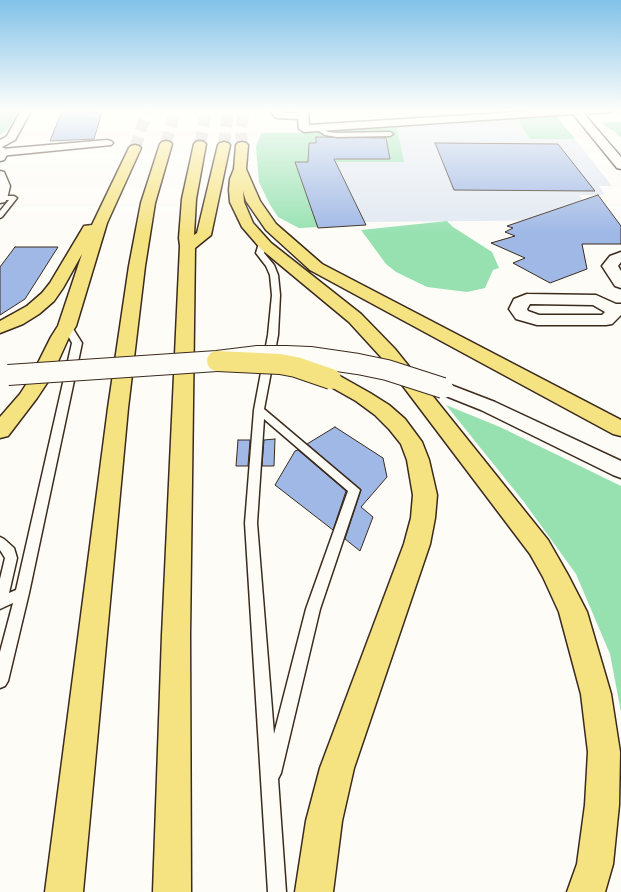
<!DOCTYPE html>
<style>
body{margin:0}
canvas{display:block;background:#fdfcf7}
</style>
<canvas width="621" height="892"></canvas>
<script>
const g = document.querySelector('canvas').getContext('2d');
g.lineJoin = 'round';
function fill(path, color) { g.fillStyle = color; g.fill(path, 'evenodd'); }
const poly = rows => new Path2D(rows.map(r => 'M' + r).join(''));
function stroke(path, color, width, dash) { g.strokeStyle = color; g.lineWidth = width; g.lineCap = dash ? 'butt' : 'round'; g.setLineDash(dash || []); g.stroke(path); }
fill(poly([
 [517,119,530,139,575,139,612,186,599,186,605,195,579,195,585,203,572,204,583,220,364,222,336,162,403,162,397,127]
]), '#e1e8f2');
fill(poly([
 [0,109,21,109,7,130,0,135],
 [557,117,575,139,530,139,517,119],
 [601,122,621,122,621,138,614,131,606,127],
 [397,127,404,162,336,162,366,225,299,228,278,217,269,203,259,182,256,147,261,133,296,133],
 [447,221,453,227,492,252,499,268,493,270,485,288,467,292,427,287,396,272,386,264,361,230],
 [446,405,500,427,621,486,621,712,610,654,576,574,524,502]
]), '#97e1b1');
const building = poly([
 [63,109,85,109,101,115,94,139,50,141,63,109],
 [316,137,386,138,390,159,334,159,366,225,318,228,295,162,308,162,309,143,316,143,316,137],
 [435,143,558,144,595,191,454,190,435,143],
 [598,195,621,226,621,244,582,244,587,269,550,283,513,263,525,258,491,243,515,236,505,232,513,228,507,226,598,195],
 [15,247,58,247,25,299,0,315,0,267,15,247],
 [335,427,383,458,387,477,361,507,373,517,360,551,345,539,361,490,307,444,335,427],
 [275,439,274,466,262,466,264,440,275,439],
 [238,440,250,440,248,466,236,466,238,440],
 [298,450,346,491,333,530,275,485,295,451,298,450]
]);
fill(building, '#9fb8e5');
stroke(building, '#3b2a1e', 1);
stroke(poly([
 [242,145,241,129,244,109],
 [135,148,148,109]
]), '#d6d2cc', 12, [12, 6]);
stroke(poly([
 [166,144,176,109],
 [200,144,207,109],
 [224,145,228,109]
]), '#d6d2cc', 12, [12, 6]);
const service = poly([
 [316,127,320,127,328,132,337,133,390,132,393,134,390,136,337,137,325,135,316,129,316,127],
 [0,196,14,196,17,198,2,217,0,218,0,211,9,200,0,200,0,196],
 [260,240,263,240,267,242,264,253,274,265,278,275,280,295,278,335,264,409,360,490,320,609,281,773,278,779,286,892,268,892,245,523,254,410,268,335,272,295,270,275,266,266,256,253,260,240],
 [264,419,348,491,306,609,274,734,257,523,264,419],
 [67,323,70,324,82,343,29,593,8,681,5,686,0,688,0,652,13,603,0,609,0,579,5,558,0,550,0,537,4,539,14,548,17,558,9,593,16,590,72,343,63,326,67,323]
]);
const minor = poly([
 [22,109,32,109,15,140,0,148,0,140,7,136,22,109],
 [268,109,279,109,283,113,298,113,298,109,308,109,309,125,565,109,615,109,614,111,610,112,584,114,621,157,621,169,617,168,573,114,304,132,299,129,298,119,276,118,268,109],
 [107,140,111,141,113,143,111,145,0,156,0,150,2,149,107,140],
 [621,252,621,262,618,266,621,271,621,288,615,286,602,266,610,256,621,252],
 [527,294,596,295,616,304,621,304,621,315,612,324,606,325,537,325,516,319,509,309,514,299,527,294],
 [530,304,593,305,605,312,602,315,539,315,528,311,527,309,530,304]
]);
const secondary = poly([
 [0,146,4,148,8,153,4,160,0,161,0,146],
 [0,171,4,172,10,186,7,199,5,202,0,203,0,171],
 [443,382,495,402,621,461,621,478,613,475,481,410,436,392,433,388,436,384,443,382]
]);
const trunk = poly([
 [242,142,246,143,248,145,246,169,260,201,276,224,322,264,621,420,621,436,613,434,310,270,266,230,246,201,243,191,244,202,253,223,271,243,361,314,395,349,548,540,568,575,587,612,611,694,620,752,619,805,613,864,605,892,567,892,577,864,585,805,588,752,581,694,559,612,543,577,530,554,381,357,349,322,261,249,242,227,230,202,229,190,230,179,234,169,236,145,238,143,242,142],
 [135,145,139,146,141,148,107,223,76,326,69,337,51,377,37,398,8,436,0,438,0,417,20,394,31,377,51,337,58,326,82,254,63,288,54,301,39,314,23,324,0,333,0,321,27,306,42,293,50,283,84,226,92,225,129,148,131,146,135,145]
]);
const motorway = poly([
 [166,141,170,142,172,144,155,203,145,266,128,408,83,892,45,892,108,408,129,266,141,203,160,144,162,142,166,141],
 [200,141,204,142,206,144,196,199,194,235,197,233,218,145,220,143,224,142,228,143,230,145,211,235,195,248,190,635,191,892,153,892,162,635,180,246,179,238,182,199,194,144,196,142,200,141],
 [331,373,338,375,370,393,389,405,405,419,422,442,429,460,437,495,435,518,430,544,354,768,342,821,333,892,295,892,306,821,320,768,404,544,411,518,413,495,407,460,401,444,389,429,375,415,356,401,324,383,321,379,324,375,331,373]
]);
stroke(service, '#3b2a1e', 3);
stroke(minor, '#3b2a1e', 3);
stroke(secondary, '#3b2a1e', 3);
stroke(trunk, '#3b2a1e', 3);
stroke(motorway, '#3b2a1e', 3);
fill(service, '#fdfcf7');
fill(minor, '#fdfcf7');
fill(secondary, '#fdfcf7');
fill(trunk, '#f5e382');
fill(motorway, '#f5e382');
const secondaryBridge = poly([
 [8,375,217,361,258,356,286,356,310,357,358,364,387,370,443,388]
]);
const motorwayBridge = poly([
 [217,361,280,364,296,367,331,379]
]);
stroke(secondaryBridge, '#3b2a1e', 22, []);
stroke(motorwayBridge, '#3b2a1e', 22, []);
stroke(secondaryBridge, '#fdfcf7', 20);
stroke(motorwayBridge, '#f5e382', 20);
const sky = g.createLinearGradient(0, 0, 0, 234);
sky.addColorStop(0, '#81c2e8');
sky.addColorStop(0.47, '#fefefb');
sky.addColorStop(1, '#fefefb00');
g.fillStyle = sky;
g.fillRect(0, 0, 621, 234);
</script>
